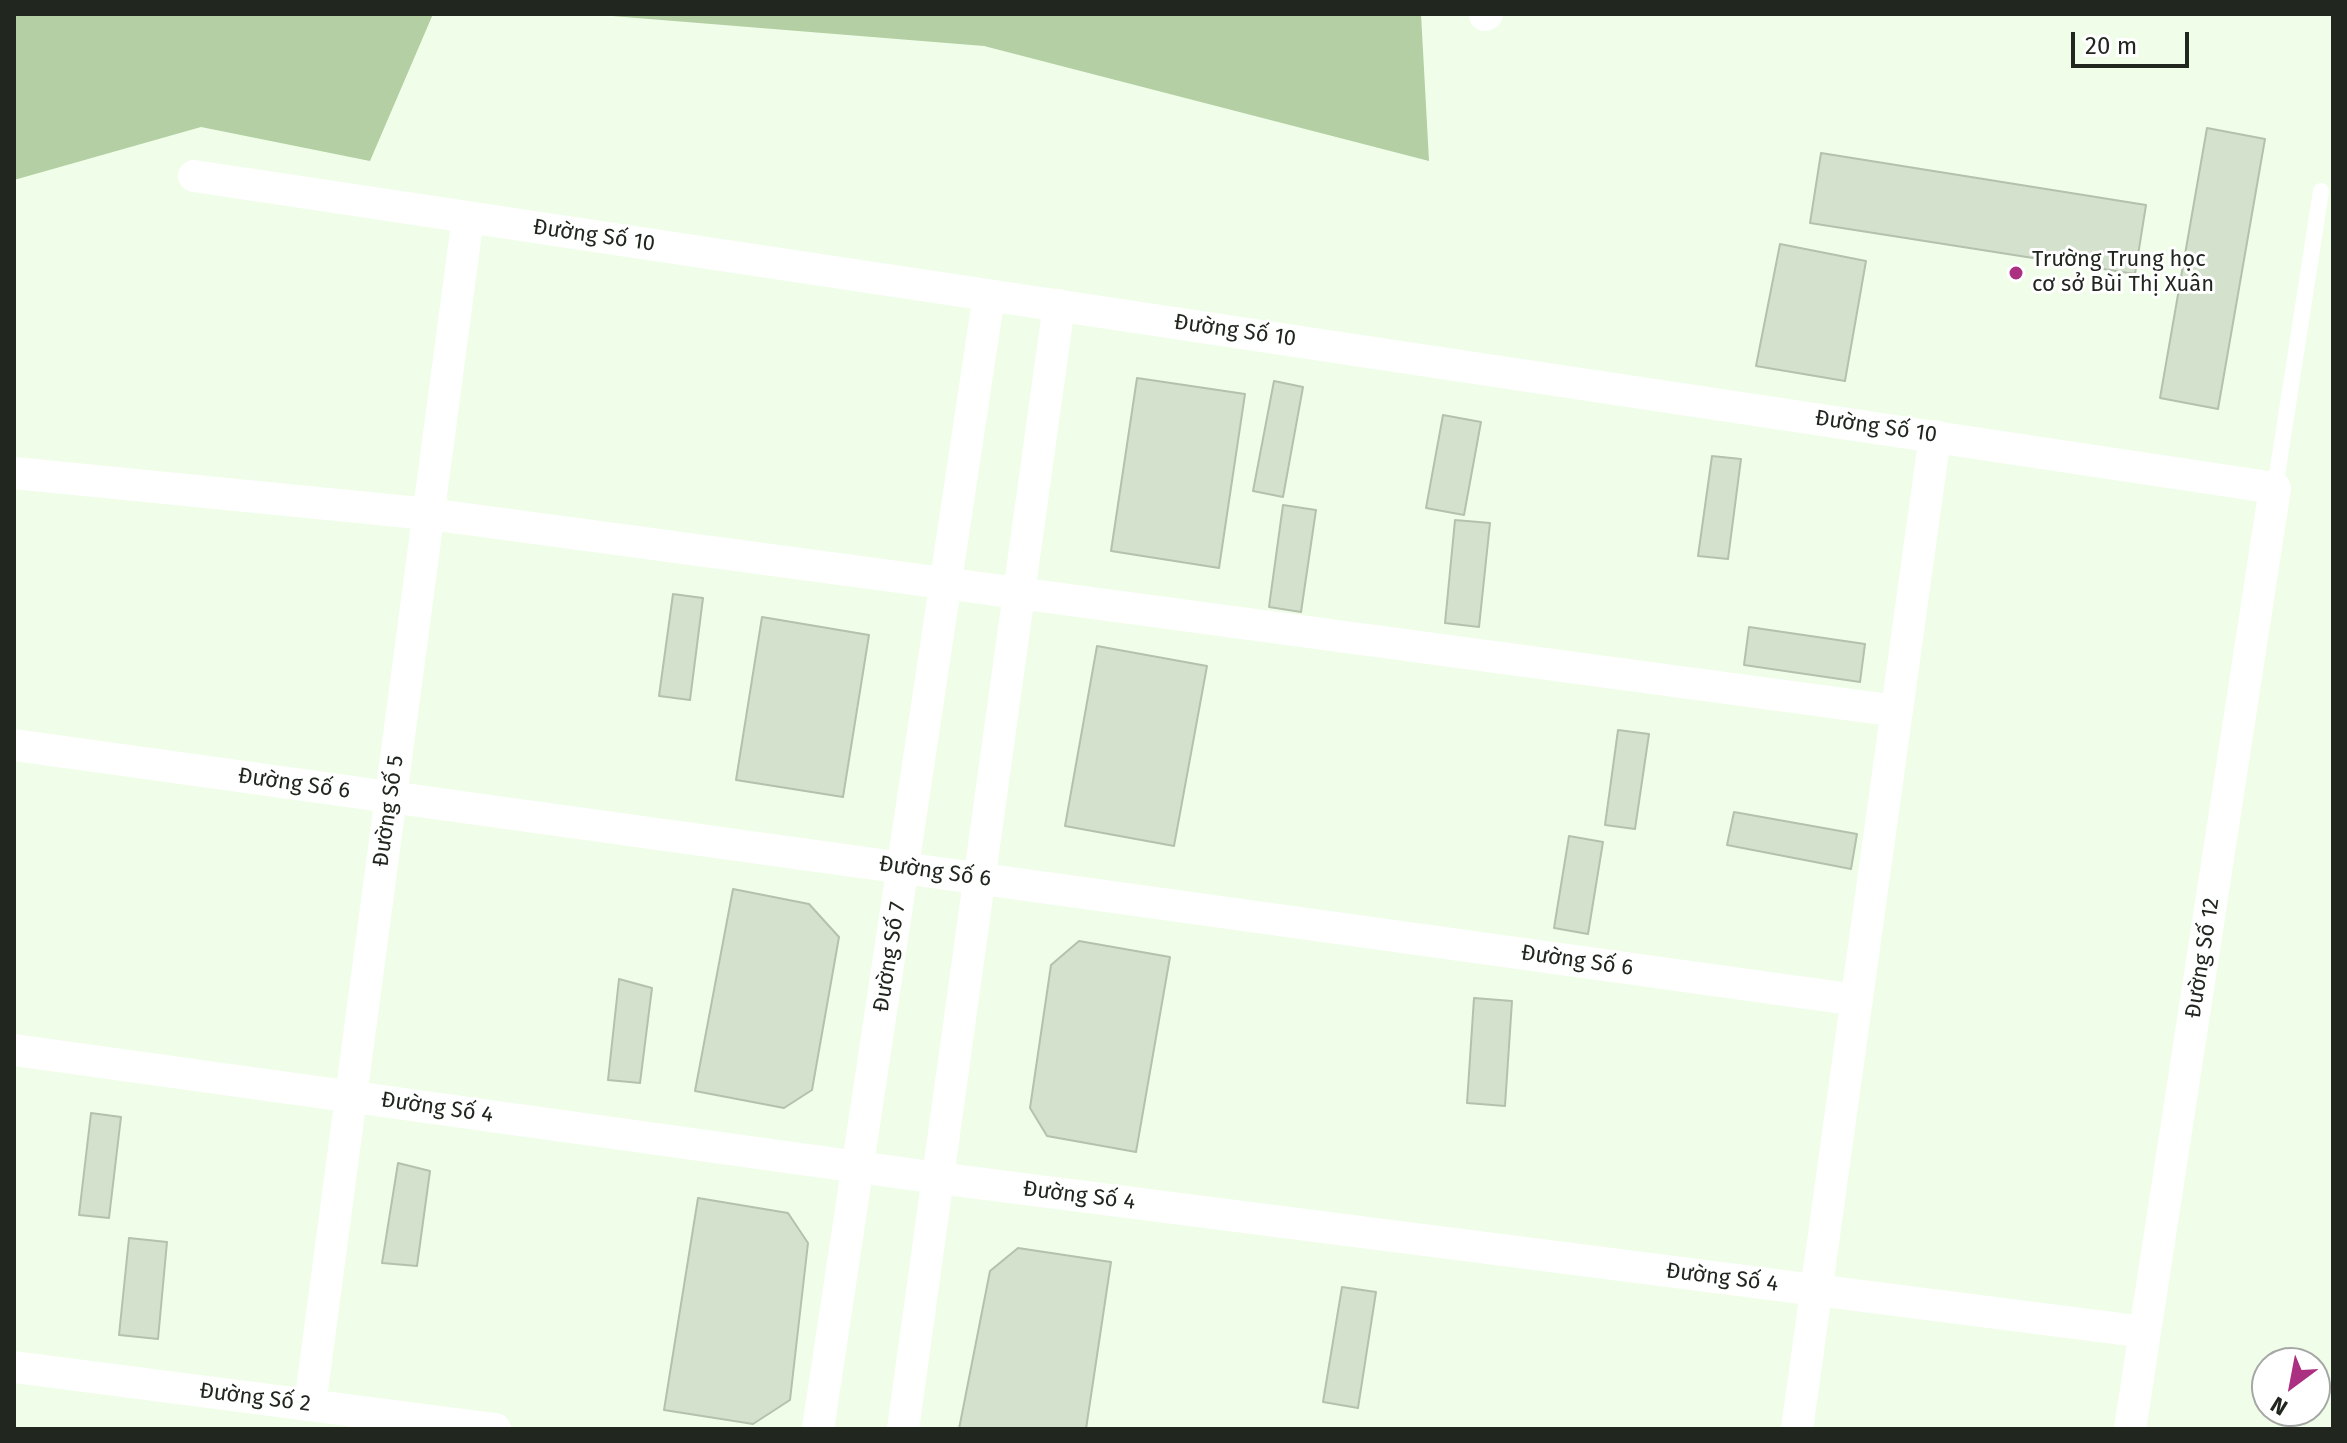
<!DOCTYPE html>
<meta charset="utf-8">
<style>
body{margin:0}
#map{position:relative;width:2347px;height:1443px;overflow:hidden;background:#f0fee9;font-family:"Fira Sans",sans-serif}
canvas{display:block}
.frame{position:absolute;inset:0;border:16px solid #21261f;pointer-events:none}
.north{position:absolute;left:2251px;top:1347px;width:80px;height:80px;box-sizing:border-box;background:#fff;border:2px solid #a6a8a5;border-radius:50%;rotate:212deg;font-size:22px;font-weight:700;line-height:32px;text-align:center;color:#21261f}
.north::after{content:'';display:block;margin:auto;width:28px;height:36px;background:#ac3082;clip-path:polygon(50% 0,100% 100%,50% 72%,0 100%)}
.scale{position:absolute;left:2071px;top:32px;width:118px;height:36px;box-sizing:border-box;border:4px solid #21261f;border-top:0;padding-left:10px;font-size:24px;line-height:28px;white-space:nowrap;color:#21261f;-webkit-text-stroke:6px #fff;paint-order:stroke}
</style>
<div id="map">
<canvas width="2347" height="1443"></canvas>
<div class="frame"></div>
<div class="north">N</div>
<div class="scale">20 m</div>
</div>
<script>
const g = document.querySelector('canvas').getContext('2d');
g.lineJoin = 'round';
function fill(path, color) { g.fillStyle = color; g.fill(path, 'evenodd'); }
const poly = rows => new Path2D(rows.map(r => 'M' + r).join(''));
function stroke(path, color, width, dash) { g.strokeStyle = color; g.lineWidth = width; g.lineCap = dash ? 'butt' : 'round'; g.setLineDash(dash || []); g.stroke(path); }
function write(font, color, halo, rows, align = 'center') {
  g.font = font + ' "Fira Sans",sans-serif'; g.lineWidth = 6; g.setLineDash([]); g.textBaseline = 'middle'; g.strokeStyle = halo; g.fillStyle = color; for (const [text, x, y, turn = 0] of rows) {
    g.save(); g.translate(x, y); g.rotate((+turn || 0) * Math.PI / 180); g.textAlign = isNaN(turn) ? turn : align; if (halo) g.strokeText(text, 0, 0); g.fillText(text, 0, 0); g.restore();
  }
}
fill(poly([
 [14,14,433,14,370,161,201,127,14,180],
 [587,14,1421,14,1429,161,984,46]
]), '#b3cfa3');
const building = poly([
 [2207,128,2265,139,2218,409,2160,398,2207,128],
 [1821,153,2146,205,2135,274,1810,223,1821,153],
 [1780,244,1866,261,1845,381,1756,366,1780,244],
 [1137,378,1245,394,1219,568,1111,551,1137,378],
 [1274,381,1303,387,1283,497,1253,491,1274,381],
 [1443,415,1481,422,1464,515,1426,508,1443,415],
 [1712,456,1741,459,1728,559,1698,556,1712,456],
 [1283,505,1316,510,1301,612,1269,607,1283,505],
 [1455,520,1490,523,1479,627,1445,623,1455,520],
 [673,594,703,598,690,700,659,696,673,594],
 [762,617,869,635,843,797,736,780,762,617],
 [1749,627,1865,644,1860,682,1744,665,1749,627],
 [1097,646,1207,666,1174,846,1065,826,1097,646],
 [1618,730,1649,734,1635,829,1605,825,1618,730],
 [1734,812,1857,834,1851,869,1727,845,1734,812],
 [1569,836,1603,842,1588,934,1554,928,1569,836],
 [733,889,809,904,839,937,812,1090,784,1108,695,1091,733,889],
 [1079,941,1170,957,1136,1152,1047,1136,1030,1108,1051,965,1079,941],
 [619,979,652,988,640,1083,608,1080,619,979],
 [1474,998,1512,1001,1505,1106,1467,1103,1474,998],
 [91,1113,121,1117,109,1218,79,1215,91,1113],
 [398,1163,430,1171,417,1266,382,1263,398,1163],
 [698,1198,788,1213,808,1243,790,1400,753,1424,664,1410,698,1198],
 [129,1238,167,1242,158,1339,119,1335,129,1238],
 [1018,1248,1111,1262,1086,1429,959,1429,990,1271,1018,1248],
 [1342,1287,1376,1292,1358,1408,1323,1402,1342,1287]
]);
fill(building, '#d4e1cd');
stroke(building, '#b4c1ad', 2);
stroke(poly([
 [2275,488,2321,191]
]), '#fff', 16);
stroke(poly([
 [1485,15,1487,14],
 [194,176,2275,488,2130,1429],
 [14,473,429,514,1897,711],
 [14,745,1857,1000],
 [14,1050,938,1178,2145,1332],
 [14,1367,495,1429],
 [310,1405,468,217],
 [818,1429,989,295],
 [903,1429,1059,305],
 [1797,1429,1935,436]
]), '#fff', 32);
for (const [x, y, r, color] of [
 [2016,273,8,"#ac3082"]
]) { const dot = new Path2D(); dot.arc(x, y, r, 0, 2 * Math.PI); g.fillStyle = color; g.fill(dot); stroke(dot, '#fff', 3); }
write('22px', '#21261f', '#fff', [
 ["Đường Số 10",594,236,8],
 ["Đường Số 10",1235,331,8],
 ["Đường Số 10",1876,427,8],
 ["Đường Số 6",294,784,8],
 ["Đường Số 5",389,811,-82],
 ["Đường Số 6",935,872,8],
 ["Đường Số 7",890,957,-81],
 ["Đường Số 12",2203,958,-81],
 ["Đường Số 6",1577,961,8],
 ["Đường Số 4",437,1108,8],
 ["Đường Số 4",1079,1196,7],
 ["Đường Số 4",1722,1278,7],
 ["Đường Số 2",255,1398,7]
]);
write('22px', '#21261f', '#fff', [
 ["Trường Trung học",2032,260],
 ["cơ sở Bùi Thị Xuân",2032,285]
], 'left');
</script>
